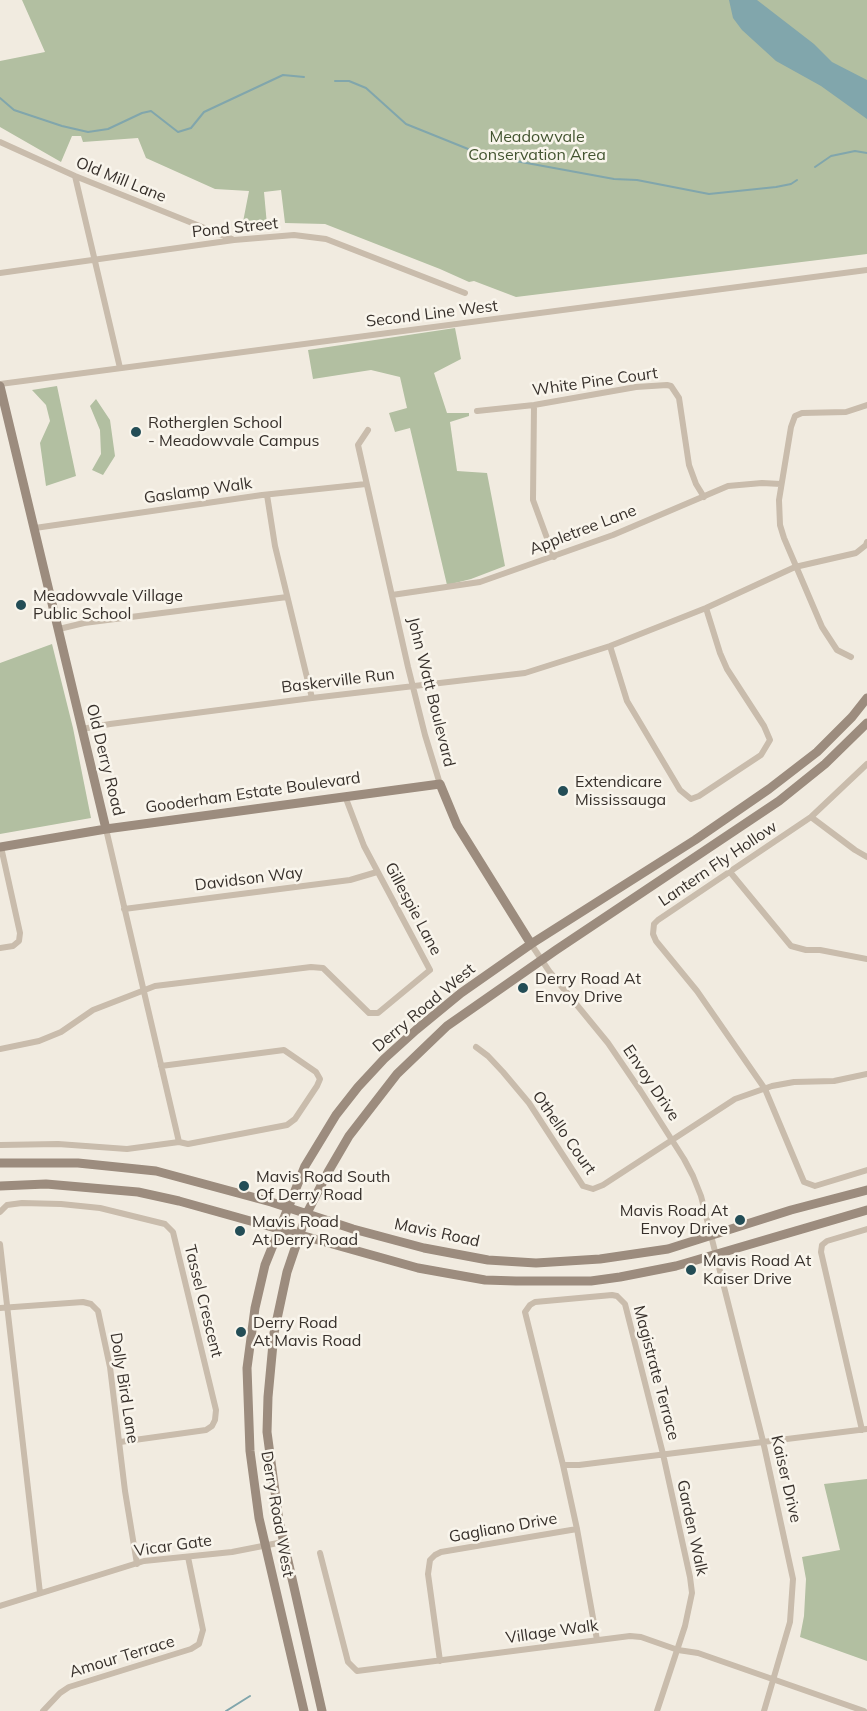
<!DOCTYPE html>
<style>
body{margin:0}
canvas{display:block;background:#f1ebe0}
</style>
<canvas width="867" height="1711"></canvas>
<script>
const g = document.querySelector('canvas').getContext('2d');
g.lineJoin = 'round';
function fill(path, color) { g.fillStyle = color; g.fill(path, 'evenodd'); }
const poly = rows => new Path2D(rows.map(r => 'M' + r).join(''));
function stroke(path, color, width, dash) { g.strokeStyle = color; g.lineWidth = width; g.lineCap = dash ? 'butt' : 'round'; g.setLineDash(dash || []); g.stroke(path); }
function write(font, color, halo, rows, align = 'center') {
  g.font = font + ' Mulish,sans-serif'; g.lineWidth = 5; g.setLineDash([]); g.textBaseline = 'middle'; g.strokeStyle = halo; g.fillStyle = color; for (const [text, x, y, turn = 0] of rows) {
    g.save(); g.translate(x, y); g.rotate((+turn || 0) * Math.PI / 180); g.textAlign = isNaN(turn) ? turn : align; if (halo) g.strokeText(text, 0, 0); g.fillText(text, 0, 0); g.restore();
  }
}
fill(poly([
 [22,0,867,0,867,254,516,297,474,281,469,282,440,269,325,224,285,223,281,190,264,192,267,225,242,227,249,191,215,189,146,158,138,138,83,142,81,136,72,136,61,162,0,127,0,61,45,52],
 [455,328,461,359,434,373,447,413,469,413,469,416,450,422,457,471,487,473,505,566,471,579,447,585,410,428,395,432,389,413,407,408,400,377,371,370,313,379,308,350],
 [57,386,76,476,46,486,40,443,50,421,46,405,32,390],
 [96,399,110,420,115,456,103,475,92,470,101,454,100,430,90,406],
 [52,644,73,728,91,818,0,834,0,663],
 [867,1479,867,1661,800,1637,804,1616,806,1579,802,1557,840,1550,824,1484]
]), '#b2bfa1');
fill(poly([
 [729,0,757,0,814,44,832,62,867,80,867,119,821,86,776,61,742,30,733,18]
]), '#81a6ac');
stroke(poly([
 [335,81,349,81,366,88,406,124,483,155,614,179,637,180,709,194,776,187,791,184,797,180],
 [0,98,14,110,62,126,88,132,108,129,142,113,151,111,178,132,191,128,204,112,283,75,304,77],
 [815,167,831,156,855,151,867,153],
 [226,1711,250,1696]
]), '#81a6ac', 2);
stroke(poly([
 [0,142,75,176,232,239],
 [75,176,120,368],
 [0,273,234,240,294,235,326,239,465,293],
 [0,384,867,270],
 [534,405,533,500,554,557],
 [477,411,534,405,636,387,667,385,671,386,679,398,689,465,696,484,704,497],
 [368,430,358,445,408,667,425,735,440,784],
 [267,495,275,546,312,698],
 [35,528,262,495,366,484],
 [392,595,480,582,613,535,728,486,762,483,781,484],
 [59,629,84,623,287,597],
 [610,646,627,701,636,716,680,790,691,799,699,796,761,755,770,740,764,726,727,669,720,653,706,608],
 [851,657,837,650,822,627,784,538,780,525,779,500,791,427,795,416,802,413,846,412,867,405],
 [82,729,110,724,312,698,525,673,610,646,706,608,795,567,856,553,866,545,867,542],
 [867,764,811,817,658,920,654,924,653,934,656,941,697,991,765,1089,804,1182,815,1186,867,1170],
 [811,817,855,850,867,857],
 [106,829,179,1142],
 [730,872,791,946,806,950,820,950,867,959],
 [124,909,350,880,377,872],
 [531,944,549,971,608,1043,640,1090,684,1159,693,1176,701,1196,763,1441,793,1579,790,1622,764,1711],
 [0,948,13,946,19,941,20,933,1,847],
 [476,1047,488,1056,503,1072,529,1103,583,1186,593,1189,603,1185,735,1099,772,1086,794,1082,834,1081,867,1074],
 [0,1049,39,1041,61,1032,93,1010,155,986,311,967,323,968,369,1013,378,1013,430,970,364,846,345,796],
 [0,1145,58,1144,127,1149,179,1142,188,1144,287,1125,295,1119,317,1086,320,1079,316,1072,284,1050,161,1066],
 [0,1212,7,1205,22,1203,61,1204,100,1208,165,1224,173,1232,216,1410,215,1420,212,1426,206,1430,120,1442],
 [0,1244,40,1593],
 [0,1308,83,1302,91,1304,98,1311,110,1367,125,1491,137,1564],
 [862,1430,821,1252,822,1245,827,1241,867,1229],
 [563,1465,579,1465,867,1429],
 [320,1553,348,1662,357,1671,630,1636,641,1637,678,1650,698,1653,864,1711],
 [0,1606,144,1561,232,1552,283,1542],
 [597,1640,577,1529,563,1465,525,1312,530,1305,535,1302,612,1295,617,1296,625,1304,663,1454,690,1577,692,1593,685,1626,657,1711],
 [440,1661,428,1574,430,1560,435,1555,441,1552,577,1529],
 [43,1711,60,1693,69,1687,191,1649,199,1644,203,1630,188,1557]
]), '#c9bcac', 6);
stroke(poly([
 [0,386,106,829],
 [0,847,106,829,440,784,457,825,531,944],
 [0,1163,78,1163,156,1171,271,1202,353,1229,424,1248,488,1260,536,1263,600,1259,668,1249,791,1210,867,1190],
 [0,1186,46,1184,138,1192,179,1201,418,1268,485,1280,516,1281,591,1281,620,1277,676,1266,867,1210],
 [304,1711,259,1518,250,1451,247,1368,255,1308,265,1265,305,1166,336,1115,358,1087,384,1059,416,1030,461,993,531,944,695,840,769,789,817,752,852,717,867,698],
 [322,1711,279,1521,267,1432,268,1397,274,1333,287,1272,307,1213,328,1172,349,1136,397,1074,447,1026,556,950,779,801,825,764,867,723]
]), '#9c8c7e', 9);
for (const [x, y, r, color] of [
 [136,432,6,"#234d56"],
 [21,605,6,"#234d56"],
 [563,791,6,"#234d56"],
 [523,988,6,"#234d56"],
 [244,1186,6,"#234d56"],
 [740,1220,6,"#234d56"],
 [240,1231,6,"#234d56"],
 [691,1270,6,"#234d56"],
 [241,1332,6,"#234d56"]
]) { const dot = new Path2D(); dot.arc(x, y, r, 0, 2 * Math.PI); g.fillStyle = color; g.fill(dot); stroke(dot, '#f9f5ec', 2); }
write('16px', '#435430', '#f9f5ec', [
 ["Meadowvale",537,137],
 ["Conservation Area",537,155]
]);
write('16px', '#37302b', '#f9f5ec', [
 ["Old Mill Lane",121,180,22],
 ["Pond Street",235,228,-6],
 ["Second Line West",432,314,-7],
 ["White Pine Court",595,382,-8],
 ["Gaslamp Walk",198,491,-8],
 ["Appletree Lane",583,530,-21],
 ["Baskerville Run",338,681,-7],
 ["John Watt Boulevard",431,692,76],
 ["Old Derry Road",105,760,76],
 ["Gooderham Estate Boulevard",253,793,-8],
 ["Lantern Fly Hollow",718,864,-34],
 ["Davidson Way",249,879,-7],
 ["Gillespie Lane",413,909,62],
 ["Derry Road West",424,1008,-40],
 ["Envoy Drive",651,1083,56],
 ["Othello Court",564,1133,55],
 ["Mavis Road",437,1233,12],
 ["Tassel Crescent",203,1301,76],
 ["Magistrate Terrace",656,1373,75],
 ["Dolly Bird Lane",124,1388,81],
 ["Kaiser Drive",786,1479,77],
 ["Derry Road West",277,1514,80],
 ["Gagliano Drive",503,1528,-10],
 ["Garden Walk",692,1528,78],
 ["Vicar Gate",173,1546,-8],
 ["Village Walk",552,1632,-8],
 ["Amour Terrace",122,1657,-17]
]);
write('16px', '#37302b', '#f9f5ec', [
 ["Rotherglen School",148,423],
 ["- Meadowvale Campus",148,441],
 ["Meadowvale Village",33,596],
 ["Public School",33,614],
 ["Extendicare",575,782],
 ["Mississauga",575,800],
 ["Derry Road At",535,979],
 ["Envoy Drive",535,997],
 ["Mavis Road South",256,1177],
 ["Of Derry Road",256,1195],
 ["Mavis Road At",728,1211,"right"],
 ["Envoy Drive",728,1229,"right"],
 ["Mavis Road",252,1222],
 ["At Derry Road",252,1240],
 ["Mavis Road At",703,1261],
 ["Kaiser Drive",703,1279],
 ["Derry Road",253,1323],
 ["At Mavis Road",253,1341]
], 'left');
</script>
